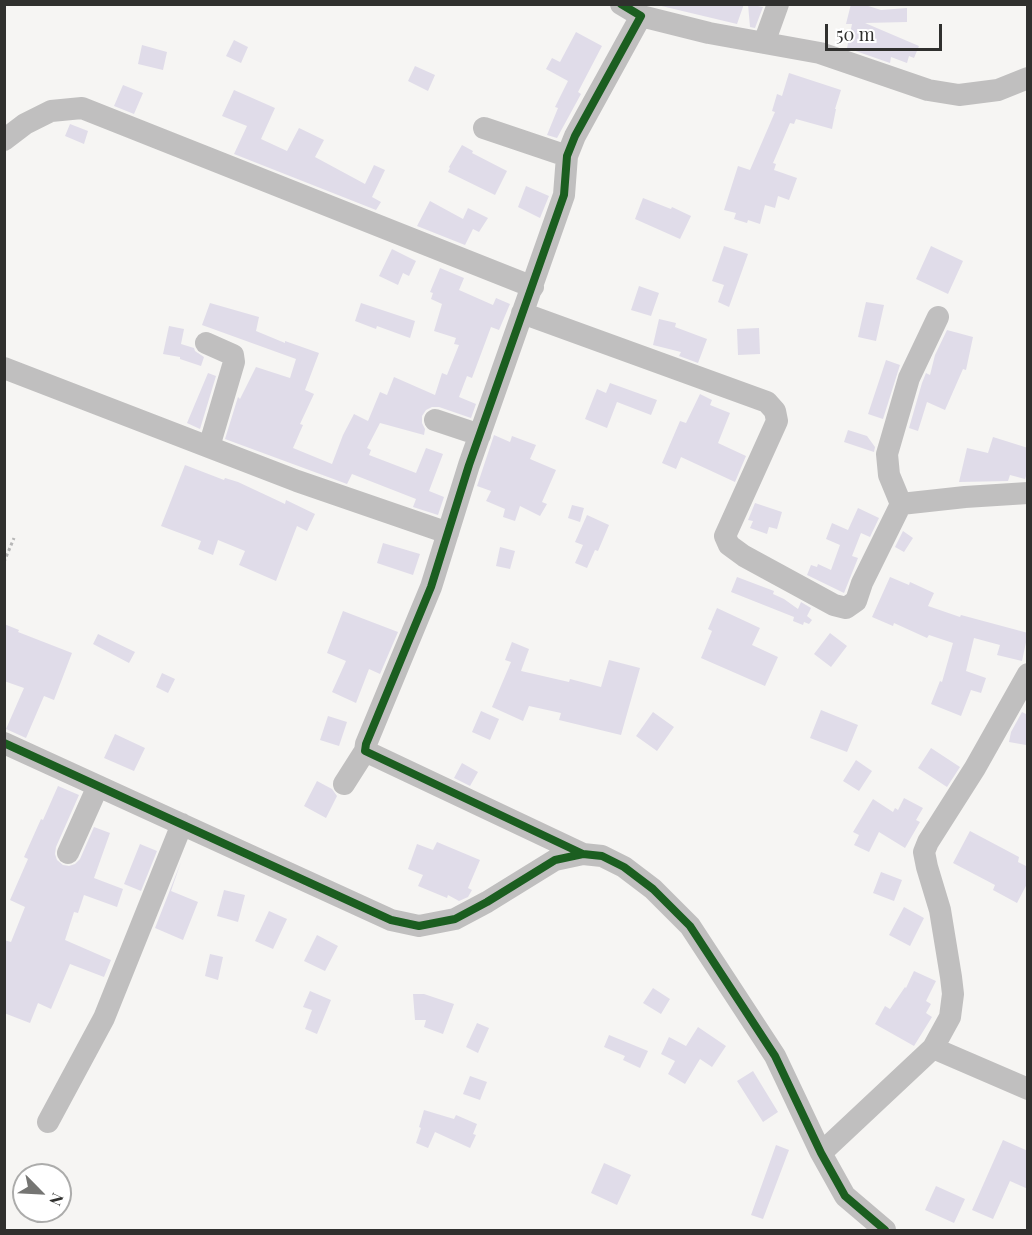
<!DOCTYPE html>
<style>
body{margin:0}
#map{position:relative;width:1032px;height:1235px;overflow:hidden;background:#f6f5f3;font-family:"Playfair Display",serif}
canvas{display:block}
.frame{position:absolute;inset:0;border:6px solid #30302e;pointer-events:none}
.north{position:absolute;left:12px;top:1163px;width:60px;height:60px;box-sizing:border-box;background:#fff;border:2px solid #acacab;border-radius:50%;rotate:114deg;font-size:16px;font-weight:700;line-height:24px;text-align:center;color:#30302e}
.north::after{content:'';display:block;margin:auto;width:21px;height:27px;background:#757573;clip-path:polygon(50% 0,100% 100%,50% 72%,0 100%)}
.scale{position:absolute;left:825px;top:24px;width:117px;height:27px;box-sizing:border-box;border:3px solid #30302e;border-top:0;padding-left:8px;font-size:18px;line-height:21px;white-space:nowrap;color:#30302e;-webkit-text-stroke:4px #fff;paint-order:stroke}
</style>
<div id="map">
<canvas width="1032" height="1235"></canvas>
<div class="frame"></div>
<div class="north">N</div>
<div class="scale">50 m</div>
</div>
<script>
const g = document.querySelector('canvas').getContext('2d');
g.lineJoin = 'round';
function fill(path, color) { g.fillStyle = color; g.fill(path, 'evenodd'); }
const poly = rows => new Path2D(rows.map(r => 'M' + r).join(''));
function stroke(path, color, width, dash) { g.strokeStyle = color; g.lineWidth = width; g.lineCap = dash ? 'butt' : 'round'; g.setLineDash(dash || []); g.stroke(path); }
fill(poly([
 [653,4,744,4,737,24],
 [748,4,763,7,755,28,750,27],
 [851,4,862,4,881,10,907,8,907,22,865,23,919,46,914,58,909,56,907,63,891,57,890,63,847,48,852,24,846,24],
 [576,32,602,46,578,92,581,94,557,138,547,135,558,108,555,107,568,81,546,69,552,58,560,62],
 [234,40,248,47,241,63,226,56],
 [142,45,167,52,163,70,138,64],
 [415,66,435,75,428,91,408,81],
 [789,73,841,90,835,109,836,109,832,129,796,119,794,124,790,123,773,163,776,164,774,170,797,178,789,200,778,196,775,208,765,205,760,224,748,220,747,223,734,219,736,213,724,210,738,166,750,170,775,112,772,111,777,94,782,96],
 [123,85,143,93,134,114,114,106],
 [234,90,275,108,261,139,287,151,299,128,324,140,315,157,365,184,374,165,385,170,372,197,381,202,376,210,234,154,247,126,222,116],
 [70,124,88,131,84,144,65,136],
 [462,145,473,151,472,153,507,171,495,195,448,172,450,168,449,167],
 [526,186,549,196,540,218,518,207],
 [643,198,671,209,672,207,691,216,680,239,635,219],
 [430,201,463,219,468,208,488,218,479,232,473,229,465,245,417,226],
 [724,246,748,254,729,307,718,302,724,285,712,281],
 [931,246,963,261,948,294,916,279],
 [392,249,416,261,409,276,403,273,398,285,379,276],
 [440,268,464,278,459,290,493,305,496,298,510,304,499,330,491,327,472,378,467,376,459,397,476,404,471,418,439,407,432,407,426,410,422,416,422,423,425,429,424,435,380,423,367,448,371,450,369,455,416,473,426,448,443,454,429,491,444,497,438,515,413,507,416,499,352,474,347,484,225,439,238,397,240,399,256,367,290,378,296,359,202,325,210,303,259,317,256,331,285,343,285,341,319,353,305,390,314,394,300,424,303,425,293,448,332,464,343,435,354,414,368,421,380,392,387,395,394,377,435,395,442,373,447,375,459,345,454,344,456,338,434,331,442,304,431,299,433,293,430,292],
 [639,286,659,293,651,316,631,310],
 [866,302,884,305,876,341,858,337],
 [361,303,415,321,410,338,377,326,376,329,355,321],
 [659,319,676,323,675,327,707,339,698,363,679,356,681,352,653,345],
 [169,326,184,329,181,344,194,348,195,351,204,357,201,366,180,359,180,357,163,354],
 [759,328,760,354,738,355,737,329],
 [947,330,973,337,966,370,963,369,945,410,927,402,918,431,909,428,922,383,926,373,930,375,935,355],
 [886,360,900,365,883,419,868,414],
 [208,373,216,376,200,429,187,423],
 [610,383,657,400,651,415,617,402,607,428,585,419,597,389,606,393],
 [700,394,712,400,710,405,730,413,718,443,746,456,735,482,681,457,676,469,662,463,680,421,686,423],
 [848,430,867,436,875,447,874,452,844,442],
 [494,435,510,442,512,436,536,445,530,459,556,470,542,502,547,504,540,516,520,506,515,521,503,517,505,509,486,501,491,491,477,486],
 [993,437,1028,448,1028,470,1025,479,1010,475,1008,481,959,482,967,448,988,453],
 [185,465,224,480,225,478,238,482,285,504,286,500,315,514,307,531,297,526,276,581,239,565,245,551,218,540,213,555,198,549,201,541,161,526],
 [755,503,782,512,777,529,769,527,767,534,750,528,753,521,748,520],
 [572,505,584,508,580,522,568,518],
 [858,508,879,518,870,537,861,533,852,556,858,558,844,593,807,575,811,565,817,567,818,564,831,570,840,545,826,539,832,523,848,530],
 [587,515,609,525,598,551,595,550,587,568,575,563,583,545,575,542],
 [903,531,913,538,904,552,895,547],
 [383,543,420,554,413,575,377,563],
 [500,547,515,551,510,569,496,566],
 [737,577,774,591,773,594,784,599,798,609,801,602,811,608,807,616,812,620,809,624,804,622,803,625,793,621,794,617,731,592],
 [890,577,909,585,910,582,934,593,928,606,960,617,961,615,1028,633,1022,661,997,655,1000,645,974,638,966,671,986,678,981,693,971,690,961,716,931,704,940,681,942,682,953,643,929,635,927,638,894,623,893,626,872,617],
 [717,608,760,628,752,645,778,657,765,686,701,658,712,631,708,629],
 [343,611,398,632,380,674,369,669,356,703,332,692,346,661,327,653],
 [4,624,19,630,18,632,72,653,54,700,44,696,26,738,6,729,24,688,4,681],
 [830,633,847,646,831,667,814,654],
 [98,634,135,652,129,663,93,644],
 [512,642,529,649,521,671,569,682,570,679,601,687,609,660,640,668,621,735,559,720,561,713,529,706,523,721,492,707,511,662,505,660],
 [162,673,175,679,168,693,156,687],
 [821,710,858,725,847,752,810,738],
 [481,711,499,719,490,740,472,732],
 [653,712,674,727,657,751,636,736],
 [1022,712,1028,715,1026,745,1009,742,1011,732],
 [328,716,347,722,339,746,320,740],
 [115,734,145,748,134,771,104,758],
 [931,748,960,767,947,787,918,768],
 [856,760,872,771,859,791,843,781],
 [462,763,478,772,470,786,454,778],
 [317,781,332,789,337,796,326,818,304,806],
 [58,786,79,795,56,847,55,854,57,860,63,865,69,866,75,864,80,859,94,827,110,833,94,878,123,889,117,907,84,895,78,913,74,912,65,940,111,960,104,977,70,964,51,1009,38,1003,30,1023,4,1013,4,940,11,942,25,907,10,900,28,859,24,857,41,819,43,820],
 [904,798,923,808,916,820,920,822,905,848,879,832,869,852,854,845,859,835,853,832,873,799,893,812,895,808,898,810],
 [970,831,1019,857,1018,862,1028,867,1028,882,1017,903,993,890,995,885,953,863],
 [437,842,480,860,468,888,472,890,468,897,459,901,448,895,447,898,418,886,423,875,408,869,417,844,433,850],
 [140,844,157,851,141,891,124,884],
 [181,862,171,891,198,902,183,940,155,928],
 [881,872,902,880,894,901,873,893],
 [224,890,245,895,238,922,217,916],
 [904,907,924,918,910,946,889,935],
 [269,911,287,919,273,949,255,941],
 [317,935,338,946,325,971,304,961],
 [210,954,223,957,218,980,205,976],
 [914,971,936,981,926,1001,931,1004,926,1013,932,1017,914,1046,875,1024,885,1006,890,1009,905,987,906,988],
 [653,988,670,999,661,1014,643,1003],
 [310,991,331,1000,317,1034,305,1029,312,1010,303,1007],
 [413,994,424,994,454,1004,443,1034,424,1027,426,1020,415,1020],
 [477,1023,489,1028,478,1053,466,1047],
 [698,1027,726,1046,712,1067,700,1059,685,1084,668,1074,675,1061,661,1054,669,1037,686,1046],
 [609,1035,648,1051,640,1068,623,1060,625,1056,604,1047],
 [753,1071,778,1112,763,1122,737,1081],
 [470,1076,487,1082,480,1100,463,1094],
 [424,1110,454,1119,456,1115,477,1124,473,1134,476,1135,470,1148,435,1132,428,1148,416,1143,421,1128,419,1127],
 [1003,1140,1028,1151,1028,1189,1010,1181,993,1219,972,1210],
 [776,1145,789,1150,763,1219,751,1215],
 [604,1163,631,1175,617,1205,591,1193],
 [936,1186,965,1199,954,1223,925,1210]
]), '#e0dce9');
stroke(poly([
 [4,562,14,538]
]), '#b7b7b7', 3, [3, 3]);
stroke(poly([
 [641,16,709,33,820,53,928,90,959,95,998,90,1028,78],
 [764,43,778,4],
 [484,128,567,156],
 [4,140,25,124,51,111,82,108,533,287],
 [522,313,767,402,775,411,777,421,725,536,729,545,744,556,834,605,846,608,856,601,862,583,901,504,889,475,887,454,909,378,938,317],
 [206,343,233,355,234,362,209,447],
 [4,368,297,481,448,533],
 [435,420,480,435],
 [901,504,965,497,1028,493],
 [4,743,391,920,419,926,455,919,487,902,555,860,583,854,602,856,624,867,653,889,690,926,775,1056,821,1153,845,1196,885,1230],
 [344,784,365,751],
 [68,853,98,786],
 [583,854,365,751,366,744,431,587,469,465,564,195,567,156,575,136,641,16,621,4],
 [933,1048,1028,1089],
 [48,1122,104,1018,182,824],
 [821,1153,933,1048,950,1017,953,994,951,977,940,910,927,867,924,852,928,842,975,768,1028,674]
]), '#c0bfbf', 22);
stroke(poly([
 [4,743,391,920,419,926,455,919,487,902,555,860,583,854,602,856,624,867,653,889,690,926,775,1056,821,1153,845,1196,885,1230],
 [583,854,365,751,366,744,431,587,469,465,564,195,567,156,575,136,641,16,621,4]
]), '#1b5e20', 8);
</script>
